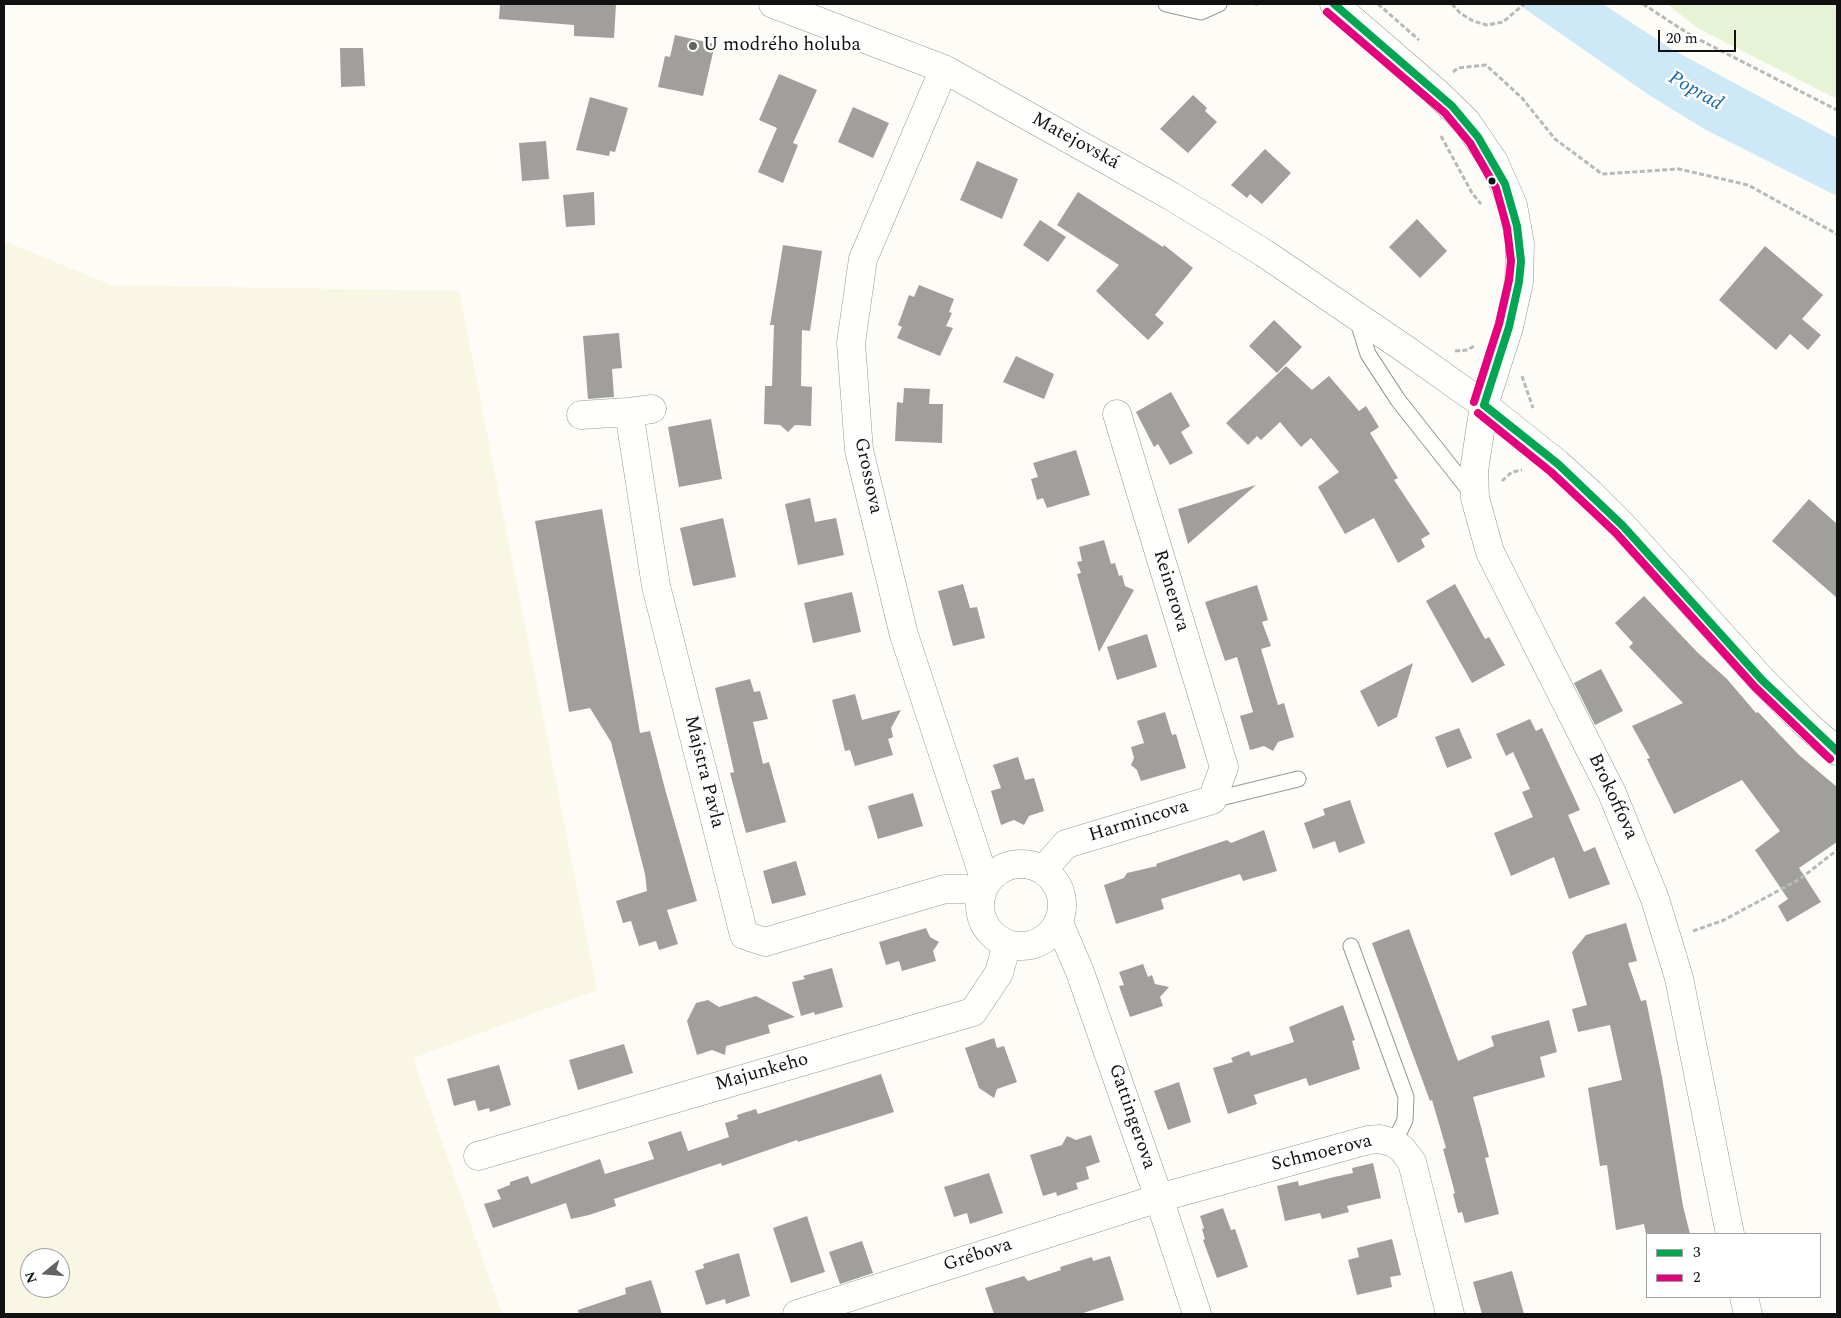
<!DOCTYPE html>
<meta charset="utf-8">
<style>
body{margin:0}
#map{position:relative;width:1841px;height:1318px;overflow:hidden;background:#fdfcf7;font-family:Spectral,serif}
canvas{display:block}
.frame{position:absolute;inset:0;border:5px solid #111;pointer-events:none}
.legend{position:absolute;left:1646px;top:1233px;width:175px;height:65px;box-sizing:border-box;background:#fff;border:1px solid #a0a0a0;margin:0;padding:6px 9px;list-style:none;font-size:15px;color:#111}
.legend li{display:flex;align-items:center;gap:10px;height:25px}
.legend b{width:25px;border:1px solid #a0a0a0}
.north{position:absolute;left:20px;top:1248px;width:50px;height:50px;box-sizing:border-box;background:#fff;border:1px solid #a0a0a0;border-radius:50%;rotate:253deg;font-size:14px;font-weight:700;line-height:20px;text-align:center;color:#111}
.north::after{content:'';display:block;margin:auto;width:18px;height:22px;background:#646362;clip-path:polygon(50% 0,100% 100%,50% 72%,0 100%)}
.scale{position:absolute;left:1658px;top:30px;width:78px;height:22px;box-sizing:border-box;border:2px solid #111;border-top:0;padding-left:6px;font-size:15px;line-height:18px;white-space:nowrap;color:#111;-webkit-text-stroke:4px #fff;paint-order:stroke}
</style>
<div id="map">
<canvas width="1841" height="1318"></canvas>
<div class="frame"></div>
<ul class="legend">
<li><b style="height:6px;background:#00a651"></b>3</li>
<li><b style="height:6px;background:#e5007d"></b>2</li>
</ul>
<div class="north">N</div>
<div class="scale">20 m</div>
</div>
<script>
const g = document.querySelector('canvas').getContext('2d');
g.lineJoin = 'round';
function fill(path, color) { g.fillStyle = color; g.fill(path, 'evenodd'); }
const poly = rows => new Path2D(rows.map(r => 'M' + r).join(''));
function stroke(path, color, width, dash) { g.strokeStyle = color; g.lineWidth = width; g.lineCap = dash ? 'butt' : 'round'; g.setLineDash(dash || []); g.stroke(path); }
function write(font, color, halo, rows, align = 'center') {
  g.font = font + ' Spectral,serif'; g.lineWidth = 5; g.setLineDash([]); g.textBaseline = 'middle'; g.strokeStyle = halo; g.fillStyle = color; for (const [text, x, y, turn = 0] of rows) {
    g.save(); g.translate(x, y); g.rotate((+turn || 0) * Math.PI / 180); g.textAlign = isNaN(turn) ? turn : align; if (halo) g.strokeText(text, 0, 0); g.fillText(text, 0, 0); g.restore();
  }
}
fill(poly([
 [4,241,111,285,459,291,597,990,413,1058,502,1314,4,1314],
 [30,1258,60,1258,60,1288,30,1288]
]), '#f9f7e4');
fill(poly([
 [1667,4,1837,4,1837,99,1699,29]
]), '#e7f3d7');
fill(poly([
 [1518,4,1603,4,1673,50,1837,138,1837,196,1706,130,1649,95]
]), '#cde8f7');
fill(poly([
 [500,4,616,4,614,38,574,36,574,25,499,19],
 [675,35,715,44,703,96,658,87,665,56,670,57],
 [340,48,363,48,365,86,341,87],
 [779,74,817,90,793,143,798,145,783,183,758,172,777,128,759,120],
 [1193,95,1207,108,1205,111,1217,122,1188,153,1160,129],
 [590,97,628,108,615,152,610,151,609,156,576,150],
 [853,107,889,123,873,158,838,142],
 [546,141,549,179,522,181,519,143],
 [1265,149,1291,173,1262,204,1250,194,1247,198,1231,185],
 [977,161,1018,179,1002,219,960,200],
 [594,192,595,225,566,227,563,195],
 [1078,192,1163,247,1164,245,1193,268,1155,315,1164,323,1148,340,1096,291,1119,265,1057,225],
 [1417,219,1447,251,1420,278,1389,247],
 [1040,220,1066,237,1048,262,1023,245],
 [783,245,822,251,810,331,802,330,801,386,812,387,811,426,795,425,788,432,780,425,764,424,765,386,772,386,774,325,770,325],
 [1765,246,1823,295,1802,319,1821,335,1808,350,1790,334,1776,350,1719,300],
 [919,285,954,299,949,312,952,313,946,326,953,328,940,356,897,338,902,327,898,325,909,295,914,297],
 [1274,320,1302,347,1277,373,1249,346],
 [619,333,622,368,612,369,614,397,588,399,583,336],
 [1016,356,1054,374,1044,399,1003,382],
 [1286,366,1312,390,1329,376,1359,411,1366,406,1379,427,1370,433,1398,478,1394,480,1430,534,1421,539,1425,547,1398,563,1374,518,1345,534,1318,487,1339,472,1311,438,1301,447,1280,422,1261,440,1257,436,1248,445,1226,423],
 [904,388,930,389,929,404,943,404,942,443,895,441,897,402,903,403],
 [1171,392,1190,426,1181,432,1193,453,1170,465,1158,444,1154,447,1136,412],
 [711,419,722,479,679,487,668,427],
 [1076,450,1090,495,1047,508,1043,498,1037,500,1031,479,1038,477,1033,463],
 [1256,485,1188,544,1178,509],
 [810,498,815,522,836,518,844,555,798,565,785,504],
 [1809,499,1837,524,1837,598,1772,541],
 [602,509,640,733,650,731,665,789,697,901,667,910,678,944,659,950,656,941,639,946,631,921,623,923,616,901,647,891,645,874,611,742,590,708,569,712,535,521],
 [723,518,736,577,693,586,680,528],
 [1104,540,1111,564,1115,563,1119,576,1122,575,1125,586,1134,590,1099,652,1077,574,1081,573,1077,562,1082,561,1079,547],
 [963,584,970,608,977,607,985,638,953,646,938,591],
 [1455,584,1485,639,1489,637,1505,665,1472,683,1426,601],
 [1257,585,1268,620,1262,622,1271,646,1261,649,1278,705,1284,703,1294,737,1278,742,1273,751,1264,746,1250,750,1240,716,1253,712,1237,657,1225,661,1205,602],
 [852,592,861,632,813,643,804,603],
 [1644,596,1697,652,1727,679,1756,713,1758,712,1799,755,1837,787,1837,842,1799,868,1821,902,1787,922,1778,906,1788,899,1755,850,1780,831,1742,780,1674,814,1647,759,1650,758,1632,726,1683,703,1629,647,1633,643,1615,623],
 [1147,634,1157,667,1117,680,1107,647],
 [1413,663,1397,717,1378,727,1360,691],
 [1601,669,1623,711,1595,725,1574,683],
 [750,679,754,692,760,691,768,719,753,722,763,764,769,762,786,822,746,833,730,773,734,772,715,688],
 [855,694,862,720,901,710,891,728,893,737,888,739,893,755,855,766,850,750,845,751,832,700],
 [1165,712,1172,735,1176,734,1186,768,1141,781,1137,770,1131,765,1134,758,1131,747,1144,743,1137,721],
 [1530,719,1536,731,1542,728,1580,810,1568,815,1584,852,1595,847,1610,884,1569,899,1554,857,1511,876,1494,833,1533,817,1522,792,1530,789,1513,752,1506,756,1496,734],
 [1459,728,1472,758,1447,768,1435,737],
 [1018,757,1025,780,1034,778,1044,811,1029,816,1024,825,1014,820,1001,825,991,791,1001,788,993,765],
 [913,793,923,826,878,839,868,806],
 [1350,800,1365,843,1339,853,1335,841,1313,849,1304,823,1325,815,1323,809],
 [1264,830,1277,871,1243,881,1240,874,1161,899,1164,909,1116,924,1104,885,1124,878,1127,873,1157,866,1156,864,1227,840,1231,843],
 [796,861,806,895,772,904,763,871],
 [1626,923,1637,961,1628,963,1641,1001,1646,1000,1662,1077,1683,1206,1690,1234,1646,1234,1644,1224,1616,1230,1607,1165,1600,1166,1588,1088,1622,1080,1610,1025,1578,1032,1572,1009,1587,1005,1572,952,1586,935],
 [926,928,930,937,939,942,933,951,936,961,902,971,899,961,886,965,879,942],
 [1409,929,1458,1061,1494,1046,1491,1036,1549,1020,1557,1052,1540,1057,1545,1077,1473,1097,1489,1157,1485,1158,1499,1214,1465,1223,1462,1212,1458,1213,1453,1194,1455,1193,1443,1149,1446,1148,1432,1100,1430,1101,1372,943],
 [1143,964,1148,977,1152,975,1155,984,1169,987,1160,997,1163,1006,1130,1017,1119,986,1124,985,1119,972],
 [832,968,843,1007,815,1015,814,1012,801,1016,792,982,805,979,803,976],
 [756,996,795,1017,768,1025,770,1033,726,1046,725,1055,712,1050,697,1055,687,1021,696,1003,708,1000,719,1007],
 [1343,1005,1355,1040,1352,1041,1360,1069,1309,1086,1306,1078,1254,1095,1257,1104,1228,1114,1213,1068,1233,1062,1231,1058,1249,1051,1251,1056,1294,1042,1289,1027],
 [994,1038,997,1048,1004,1046,1017,1082,997,1089,994,1098,979,1088,965,1048],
 [624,1044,633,1073,578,1090,569,1060],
 [499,1065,511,1105,490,1112,489,1108,478,1111,475,1100,454,1106,447,1079],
 [881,1074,894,1112,798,1142,797,1140,722,1166,721,1163,614,1199,616,1206,589,1215,571,1219,566,1203,493,1228,484,1204,501,1199,497,1190,510,1185,510,1182,528,1176,531,1184,600,1159,605,1174,654,1159,648,1142,681,1131,688,1151,729,1137,725,1123,738,1119,737,1115,756,1109,758,1114],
 [1179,1082,1191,1122,1168,1130,1154,1091],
 [1091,1135,1100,1162,1086,1167,1089,1179,1076,1183,1078,1189,1057,1196,1056,1192,1043,1196,1030,1155,1062,1145,1067,1136,1076,1140],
 [1373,1163,1381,1198,1347,1206,1349,1212,1322,1219,1320,1213,1285,1221,1277,1186,1298,1181,1299,1186,1334,1177,1353,1173,1352,1168],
 [989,1173,1003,1213,970,1224,967,1213,954,1217,944,1187],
 [1223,1208,1231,1230,1235,1229,1248,1267,1217,1278,1203,1240,1205,1239,1202,1229,1204,1228,1200,1216],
 [807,1216,825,1272,791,1283,773,1228],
 [1392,1239,1401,1275,1390,1277,1392,1287,1357,1295,1348,1260,1359,1257,1357,1248],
 [862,1241,873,1273,840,1284,829,1252],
 [739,1253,750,1296,726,1304,725,1299,706,1305,695,1271,704,1268,703,1264],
 [1110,1256,1124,1300,1080,1314,994,1314,985,1288,1024,1276,1028,1281,1061,1270,1060,1267,1092,1257,1093,1261],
 [1512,1271,1524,1314,1482,1314,1473,1282],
 [651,1280,662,1314,579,1314,578,1310,626,1294,625,1288]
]), '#a19f9c');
const service = poly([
 [1166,4,1201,12,1219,4],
 [1357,319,1368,354,1398,400,1473,495],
 [1212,800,1298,779],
 [1351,946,1406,1097,1405,1120,1394,1143]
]);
const minor = poly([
 [773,4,944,69,1171,196,1264,253,1408,351,1484,405,1558,464,1590,493,1623,526,1762,680,1807,725,1837,751],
 [1334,4,1436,92,1466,121,1494,162,1513,205,1520,244,1519,282,1509,327,1484,405,1474,471,1475,498,1490,552,1612,793,1655,899,1679,978,1730,1234],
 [944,69,863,259,851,343,859,450,904,635,986,884],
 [629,412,652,409],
 [581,415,629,412,656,586,744,935,765,942,945,889,965,889,982,894],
 '980 905a41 41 0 1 1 82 0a41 41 0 1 1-82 0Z',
 [1043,870,1066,844,1212,800,1224,767,1117,414],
 [1059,923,1080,972,1159,1198,1197,1314],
 [478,1156,973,1012,999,973,1007,944],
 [1744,1297,1748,1314],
 [797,1314,1159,1198,1368,1140,1380,1139,1394,1143,1402,1149,1412,1162,1450,1314]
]);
stroke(service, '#979795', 17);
stroke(minor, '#979795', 29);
stroke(poly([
 [1255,4,1258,4],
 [1378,4,1419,40],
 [1452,4,1460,13,1473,21,1487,25,1503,22,1524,4],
 [1643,4,1692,36,1837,110],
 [1453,72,1458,68,1486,65,1522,98,1555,139,1602,174,1679,169,1748,185,1837,234],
 [1441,136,1472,193,1481,204],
 [1455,351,1468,350,1475,345],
 [1522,376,1533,408],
 [1502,481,1512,472,1522,470],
 [1693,931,1724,920,1800,879,1837,850]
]), '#b9b9b8', 3, [5, 2.5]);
stroke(service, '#fffffe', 15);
stroke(minor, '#fffffe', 28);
stroke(poly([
 [1334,4,1452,106,1478,137,1505,184,1517,226,1521,261,1519,282,1509,327,1484,405],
 [1484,405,1558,464,1623,526,1762,680,1837,751]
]), '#00a651', 8);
stroke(poly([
 [1327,12,1445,113,1470,143,1496,188,1507,228,1511,261,1509,280,1499,324,1474,402],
 [1478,413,1551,472,1616,533,1755,687,1830,759]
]), '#e5007d', 8);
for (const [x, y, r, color] of [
 [693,46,5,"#646362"],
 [1492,181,4.5,"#111"]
]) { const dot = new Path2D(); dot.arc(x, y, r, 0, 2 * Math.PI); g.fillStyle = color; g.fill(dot); stroke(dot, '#fff', 2); }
write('19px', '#111', '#fff', [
 ["U modrého holuba",703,46]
], 'left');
write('19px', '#111', '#fff', [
 ["Matejovská",1075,142,29],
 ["Grossova",867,476,78],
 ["Reinerova",1170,591,73],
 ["Majstra Pavla",703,772,76],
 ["Brokoffova",1612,797,65],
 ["Harmincova",1139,822,-17],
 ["Majunkeho",762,1073,-16],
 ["Gattingerova",1131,1117,71],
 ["Schmoerova",1322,1154,-14],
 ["Grébova",978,1256,-18]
]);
write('italic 20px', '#1768a6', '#fff', [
 ["Poprad",1695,92,30]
]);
</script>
